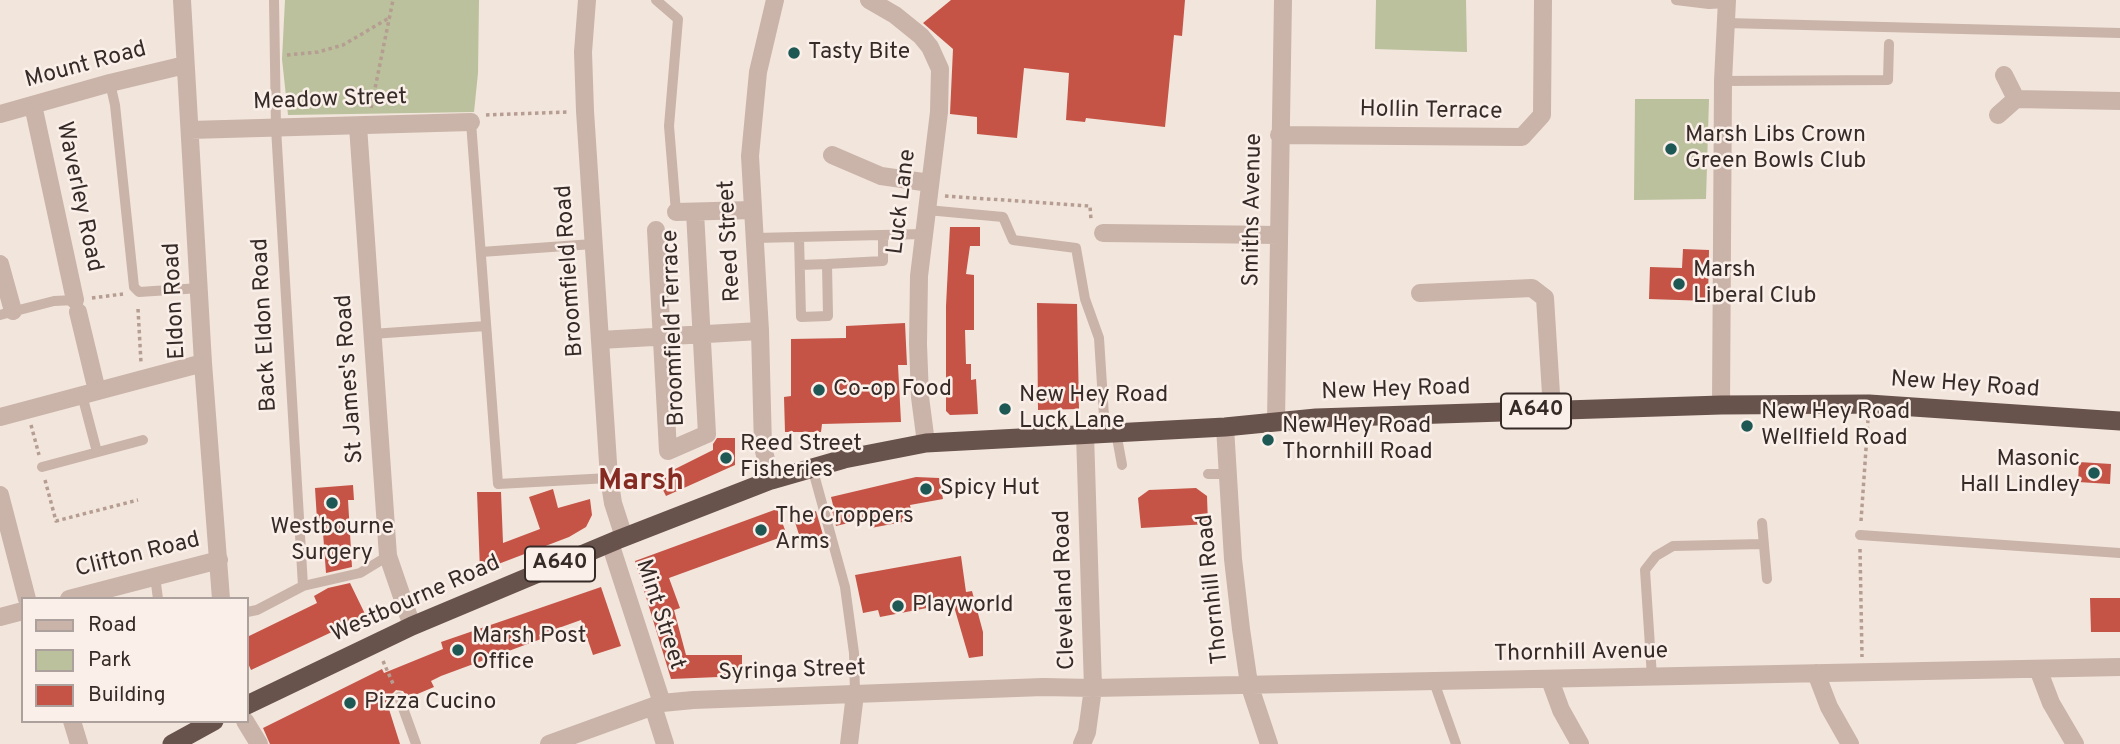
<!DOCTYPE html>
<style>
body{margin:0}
#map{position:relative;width:2120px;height:744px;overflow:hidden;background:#f2e5dc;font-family:Overpass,sans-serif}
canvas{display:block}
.legend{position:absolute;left:21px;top:597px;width:228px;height:126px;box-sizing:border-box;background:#faefe9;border:2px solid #aca19c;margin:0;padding:9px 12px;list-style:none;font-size:21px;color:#372b28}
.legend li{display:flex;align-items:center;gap:14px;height:35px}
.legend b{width:35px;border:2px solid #aca19c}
</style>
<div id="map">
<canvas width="2120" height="744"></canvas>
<ul class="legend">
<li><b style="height:9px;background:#cab3a8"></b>Road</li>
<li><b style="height:19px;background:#bac19c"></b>Park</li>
<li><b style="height:19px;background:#c55447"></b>Building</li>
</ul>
</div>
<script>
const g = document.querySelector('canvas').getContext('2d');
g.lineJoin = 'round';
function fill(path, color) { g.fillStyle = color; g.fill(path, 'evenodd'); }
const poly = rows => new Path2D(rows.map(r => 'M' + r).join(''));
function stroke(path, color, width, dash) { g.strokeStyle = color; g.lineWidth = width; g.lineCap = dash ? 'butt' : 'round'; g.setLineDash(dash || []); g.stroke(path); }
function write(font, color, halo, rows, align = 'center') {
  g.font = font + ' Overpass,sans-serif'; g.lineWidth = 5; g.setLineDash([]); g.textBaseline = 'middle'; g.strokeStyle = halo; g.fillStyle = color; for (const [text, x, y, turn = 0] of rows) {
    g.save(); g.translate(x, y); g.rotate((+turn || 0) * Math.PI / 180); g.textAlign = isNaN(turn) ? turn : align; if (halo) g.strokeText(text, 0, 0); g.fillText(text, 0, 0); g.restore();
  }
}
fill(poly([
 [285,0,479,0,478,73,474,112,288,115,282,59],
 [1376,0,1466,0,1467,52,1375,49],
 [1635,99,1709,99,1706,199,1634,200]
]), '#bac19c');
fill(poly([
 [951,0,1185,0,1182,36,1174,35,1165,127,1086,118,1085,122,1066,120,1069,73,1024,68,1017,138,977,134,977,117,950,114,953,49,923,23],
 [950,227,980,227,980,246,970,246,966,274,974,275,974,330,965,330,966,364,971,364,971,380,976,379,978,414,950,415,946,411,946,306],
 [1683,249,1709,250,1708,301,1649,299,1650,267,1682,268],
 [1037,303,1077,304,1079,409,1038,410],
 [905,323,907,365,898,365,901,422,822,424,821,432,785,432,784,397,791,396,791,339,846,338,846,326],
 [717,438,735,438,735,465,666,496,657,478,713,450,713,444],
 [2079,462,2111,464,2110,484,2078,482],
 [916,477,939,478,943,499,910,505,913,520,871,528,869,518,836,526,831,506,833,505,831,497],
 [353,485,354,500,348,500,352,567,326,573,322,519,317,520,315,488],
 [1196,488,1207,496,1208,524,1141,528,1138,498,1149,490],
 [553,489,558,508,590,499,592,515,586,527,569,537,480,571,477,492,501,492,503,543,540,529,529,497],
 [777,509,787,535,669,578,680,608,674,610,686,655,742,655,742,676,671,679,635,561],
 [816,511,823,535,802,544,794,519],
 [961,556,966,592,972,591,983,632,983,656,969,658,953,603,880,617,878,610,863,613,855,575],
 [350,583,366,616,251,670,247,661,247,637,317,603,314,596,328,588],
 [601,587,621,646,593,655,581,620,539,635,541,639,441,676,431,681,434,687,408,698,403,691,396,690,391,695,393,704,388,706,400,744,270,744,263,728,382,669,384,673,443,649,441,642],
 [2090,598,2120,598,2120,632,2091,632]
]), '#c55447');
stroke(poly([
 [287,55,318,52,343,45,389,18],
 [371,108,393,0],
 [486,115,569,112],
 [945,196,1090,206,1091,220],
 [92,298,123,294],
 [138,309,141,363],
 [31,425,39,455],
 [45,480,56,521,138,500],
 [1861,521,1868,420],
 [1860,549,1862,657],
 [383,661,394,686]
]), '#b69d92', 3.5, [3.5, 3.5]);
stroke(poly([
 [656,0,678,19,669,126,676,212],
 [1676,0,1709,4,1727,3],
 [1726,23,2120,33],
 [1723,81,1888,80,1889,44],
 [110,83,115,105,134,287,139,292,200,288],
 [471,122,498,484,609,478],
 [927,210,1003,217,1013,240,1076,248,1085,299,1099,338,1105,432],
 [799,237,801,317,828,316,827,264,883,261,883,235],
 [755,238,924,234],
 [481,252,593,244],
 [800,265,827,264],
 [0,315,54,301,75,300],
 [372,334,486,326],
 [82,395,97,452],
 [1116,432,1122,465],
 [42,467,143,440],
 [812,467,845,587,854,653,855,694],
 [1208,474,1228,474],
 [1762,523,1767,579],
 [1860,535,2120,553],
 [155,576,158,599],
 [303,586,360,573,388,556],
 [247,612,257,610,303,586,276,128,274,0],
 [1652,677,1645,570,1656,556,1673,546,1762,544],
 [1434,682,1456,744],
 [399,697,416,744]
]), '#cab3a8', 10);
stroke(poly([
 [182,0,203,363,221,599],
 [587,0,583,52,585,111,609,478,613,503,624,537],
 [869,0,895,15,921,36,930,47,940,69,939,112,919,276,918,344,920,397,926,443],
 [2016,99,2120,101],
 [33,105,75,300],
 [0,114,110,83,185,65],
 [1998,115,2016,99,2004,75],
 [358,126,388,556,412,626],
 [190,130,471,122],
 [1279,135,1522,137,1542,115,1543,0],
 [832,155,881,176,930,183],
 [676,212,753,210],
 [656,230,668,451,707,434,695,212],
 [1103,233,1279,235],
 [0,264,13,311],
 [1420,293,1532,288,1545,298,1552,410],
 [78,312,97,391],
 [600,340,760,331],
 [1721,405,1723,81,1727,0],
 [0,417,203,363],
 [1276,421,1283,0],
 [1225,427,1233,559,1241,629,1249,684,1269,744],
 [0,495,27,599],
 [610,543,662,703],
 [69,599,219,560],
 [0,617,23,611],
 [2038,669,2051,703,2075,744],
 [1816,673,1829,707,1850,744],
 [1550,680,1561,710,1580,744],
 [653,706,665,744],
 [72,721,79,744],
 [245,721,259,744],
 [549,744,662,703,693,700,1043,687,1093,688,2120,667],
 [849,744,855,694],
 [1082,744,1087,732,1093,688,1085,434]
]), '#cab3a8', 18);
stroke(poly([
 [771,480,763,447,760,331,750,156,758,72,775,0]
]), '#cab3a8', 18);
stroke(poly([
 [247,705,412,626,617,540,771,480,844,459,926,443,1225,427,1316,418,1721,405,1869,404,2120,421],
 [172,744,214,721]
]), '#68524c', 19);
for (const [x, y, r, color] of [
 [794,53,7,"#1e5854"],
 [1671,149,7,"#1e5854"],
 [1679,284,7,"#1e5854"],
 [819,390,7,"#1e5854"],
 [1005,409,7,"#1e5854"],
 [1747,426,7,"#1e5854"],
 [1268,440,7,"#1e5854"],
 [726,458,7,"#1e5854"],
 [2094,473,7,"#1e5854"],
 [926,489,7,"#1e5854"],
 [332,503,7,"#1e5854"],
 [761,530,7,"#1e5854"],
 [898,606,7,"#1e5854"],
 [458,650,7,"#1e5854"],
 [350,703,7,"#1e5854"]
]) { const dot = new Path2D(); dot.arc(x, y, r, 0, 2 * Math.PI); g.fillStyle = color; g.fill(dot); stroke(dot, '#faefe9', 2.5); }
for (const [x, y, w] of [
 [1536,411,70],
 [560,564,70]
]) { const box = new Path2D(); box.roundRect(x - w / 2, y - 17.5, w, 35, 5); g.fillStyle = '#faefe9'; g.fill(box); stroke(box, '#372b28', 2); }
write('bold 21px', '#372b28', null, [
 ["A640",1536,411],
 ["A640",560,564]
]);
write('23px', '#372b28', '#faefe9', [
 ["Tasty Bite",808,53],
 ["Marsh Libs Crown",1685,136],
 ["Green Bowls Club",1685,162],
 ["Marsh",1693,271],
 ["Liberal Club",1693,297],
 ["Co-op Food",833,390],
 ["New Hey Road",1019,396],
 ["Luck Lane",1019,422],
 ["New Hey Road",1761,413],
 ["Wellfield Road",1761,439],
 ["New Hey Road",1282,427],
 ["Thornhill Road",1282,453],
 ["Reed Street",740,445],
 ["Fisheries",740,471],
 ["Masonic",2080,460,"right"],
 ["Hall Lindley",2080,486,"right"],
 ["Spicy Hut",940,489],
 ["The Croppers",775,517],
 ["Arms",775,543],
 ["Westbourne",332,528,"center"],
 ["Surgery",332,554,"center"],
 ["Playworld",912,606],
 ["Marsh Post",472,637],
 ["Office",472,663],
 ["Pizza Cucino",364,703]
], 'left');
write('23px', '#372b28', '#faefe9', [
 ["Mount Road",86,66,-15],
 ["Meadow Street",330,101,-2],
 ["Hollin Terrace",1431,112,1],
 ["Waverley Road",78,197,78],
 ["Luck Lane",903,202,-83],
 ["Smiths Avenue",1254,210,-89],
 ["Reed Street",731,241,-93],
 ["Broomfield Road",571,271,-94],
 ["Eldon Road",176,301,-93],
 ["Back Eldon Road",266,325,-93],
 ["Broomfield Terrace",675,328,-92],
 ["St James's Road",351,379,-94],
 ["New Hey Road",1965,386,4],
 ["New Hey Road",1396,391,-2],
 ["Clifton Road",138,556,-14],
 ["Thornhill Road",1214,589,-96],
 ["Cleveland Road",1066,590,-92],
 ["Westbourne Road",416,600,-24],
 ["Mint Street",659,615,72],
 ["Thornhill Avenue",1581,654,-1],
 ["Syringa Street",792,672,-2]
]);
write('bold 30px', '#862b22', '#faefe9', [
 ["Marsh",641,483]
]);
</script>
